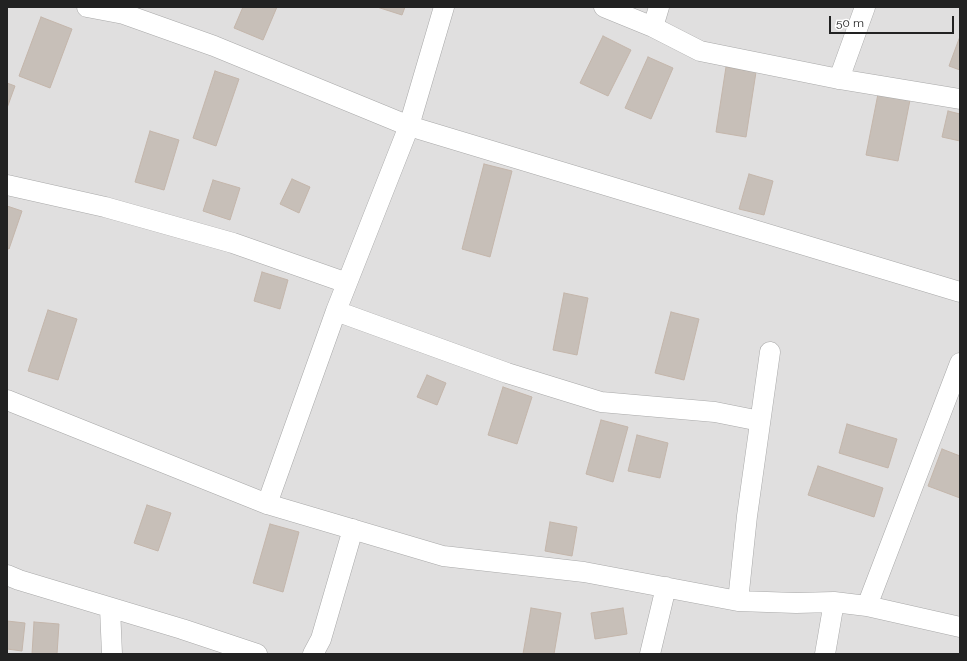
<!DOCTYPE html>
<style>
body{margin:0}
#map{position:relative;width:967px;height:661px;overflow:hidden;background:#f2efe9;font-family:Raleway,sans-serif}
canvas{display:block}
.frame{position:absolute;inset:0;border:8px solid #222;pointer-events:none}
.scale{position:absolute;left:829px;top:16px;width:125px;height:18px;box-sizing:border-box;border:2px solid #222;border-top:0;padding-left:5px;font-size:12px;line-height:14px;white-space:nowrap;color:#222;-webkit-text-stroke:3px #fff;paint-order:stroke}
</style>
<div id="map">
<canvas width="967" height="661"></canvas>
<div class="frame"></div>
<div class="scale">50 m</div>
</div>
<script>
const g = document.querySelector('canvas').getContext('2d');
g.lineJoin = 'round';
function fill(path, color) { g.fillStyle = color; g.fill(path, 'evenodd'); }
const poly = rows => new Path2D(rows.map(r => 'M' + r).join(''));
function stroke(path, color, width, dash) { g.strokeStyle = color; g.lineWidth = width; g.lineCap = dash ? 'butt' : 'round'; g.setLineDash(dash || []); g.stroke(path); }
fill(poly([
 [7,7,960,7,960,654,7,654]
]), '#e0dfdf');
const building = poly([
 [243,7,277,7,263,40,234,28,243,7],
 [377,7,405,7,402,15,377,7],
 [41,17,72,29,50,88,19,76,41,17],
 [603,36,631,50,608,96,580,83,603,36],
 [959,39,960,39,960,70,949,66,959,39],
 [648,57,673,68,651,119,625,108,648,57],
 [726,67,756,72,746,137,716,132,726,67],
 [215,71,239,79,216,146,193,138,215,71],
 [7,83,15,86,7,108,7,83],
 [878,94,910,100,898,161,866,155,878,94],
 [948,111,960,114,960,141,942,137,948,111],
 [150,131,179,140,164,190,135,182,150,131],
 [484,164,512,171,490,257,462,249,484,164],
 [749,174,773,181,764,215,739,209,749,174],
 [292,179,310,187,299,213,280,204,292,179],
 [213,180,240,188,230,220,203,211,213,180],
 [7,206,22,211,9,249,7,248,7,206],
 [262,272,288,280,280,309,254,301,262,272],
 [564,293,588,298,577,355,553,350,564,293],
 [48,310,77,319,58,380,28,371,48,310],
 [671,312,699,319,684,380,655,373,671,312],
 [427,375,446,383,437,405,417,397,427,375],
 [503,387,532,397,517,444,488,435,503,387],
 [601,420,628,427,613,482,586,474,601,420],
 [847,424,897,439,888,468,839,453,847,424],
 [637,435,668,443,660,478,628,471,637,435],
 [942,449,960,456,960,498,928,486,942,449],
 [818,466,883,488,874,517,808,495,818,466],
 [147,505,171,513,158,551,134,543,147,505],
 [550,522,577,527,572,556,545,551,550,522],
 [270,524,299,532,283,592,253,583,270,524],
 [531,608,561,613,554,654,523,654,531,608],
 [623,608,627,634,595,639,591,613,623,608],
 [7,621,25,623,22,651,7,649,7,621],
 [34,622,59,624,57,654,32,654,34,622]
]);
fill(building, '#c7bfb8');
stroke(building, '#c4b6ab', 1);
const minor = poly([
 [87,7,124,14,214,46,409,126,960,292],
 [604,7,653,27,700,51,839,79,960,99],
 [653,27,659,7],
 [839,79,865,7],
 [7,185,105,207,233,243,347,283],
 [336,311,507,373,601,402,715,412,760,421],
 [7,400,267,504,443,556,584,572,738,601,796,603,834,602,867,606,960,627],
 [267,504,336,311,409,126,444,7],
 [7,575,19,580,182,629,257,654],
 [738,601,747,516,770,352],
 [867,606,960,363],
 [110,608,112,654],
 [313,654,321,639,353,529],
 [650,654,666,587],
 [825,654,834,602]
]);
stroke(minor, '#a9a9a9', 21);
stroke(minor, '#fff', 20);
</script>
